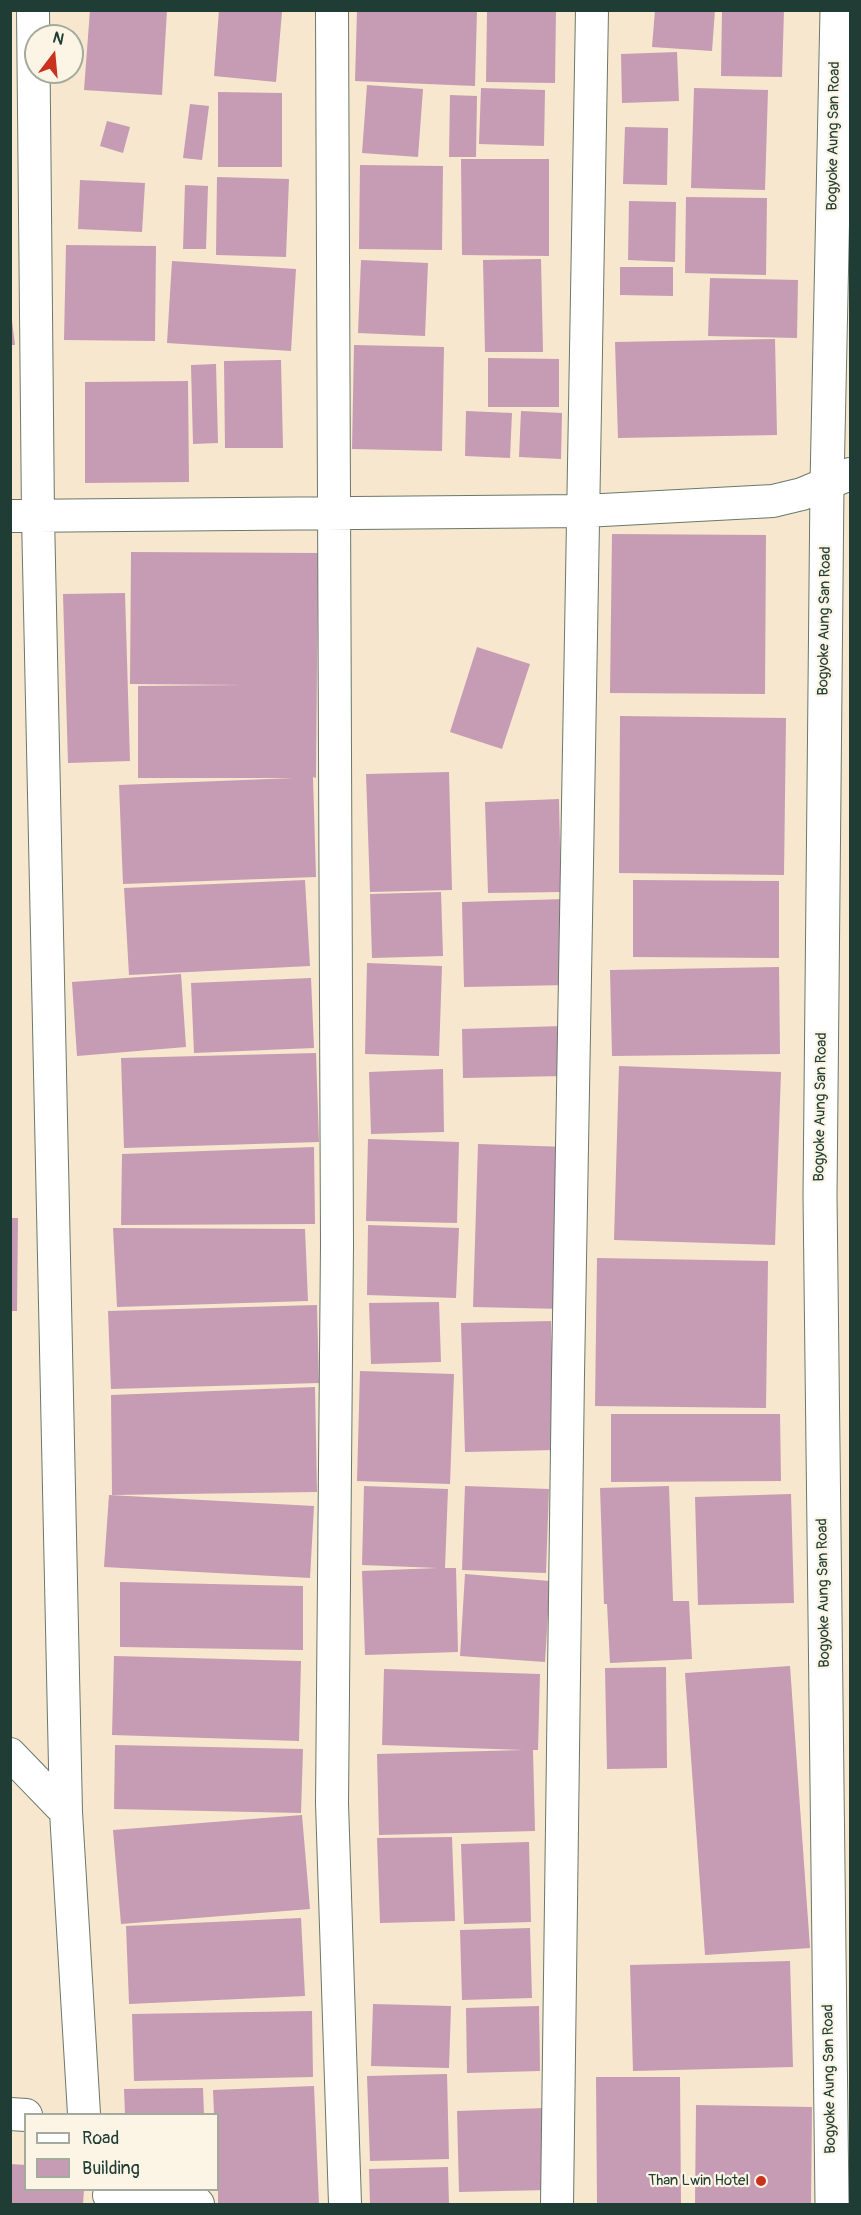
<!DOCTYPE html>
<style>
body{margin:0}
#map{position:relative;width:861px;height:2215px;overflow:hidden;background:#f6e7ce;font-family:Pangolin,sans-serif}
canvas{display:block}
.frame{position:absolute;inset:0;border:12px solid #1f3d34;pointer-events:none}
.legend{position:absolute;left:24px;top:2113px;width:195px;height:78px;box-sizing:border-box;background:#fcf5e5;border:2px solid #a4ab9e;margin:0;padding:8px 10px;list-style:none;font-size:18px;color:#1f3d34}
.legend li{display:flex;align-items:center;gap:12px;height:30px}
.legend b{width:30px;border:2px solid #a4ab9e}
.north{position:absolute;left:24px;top:24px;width:60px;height:60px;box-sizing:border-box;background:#fcf5e5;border:2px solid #a4ab9e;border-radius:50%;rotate:16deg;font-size:16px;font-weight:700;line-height:24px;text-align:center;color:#1f3d34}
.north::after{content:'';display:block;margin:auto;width:21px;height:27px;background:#c8321e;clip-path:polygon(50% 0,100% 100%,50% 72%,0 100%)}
</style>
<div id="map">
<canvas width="861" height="2215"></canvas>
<div class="frame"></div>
<ul class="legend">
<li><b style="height:8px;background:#fff"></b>Road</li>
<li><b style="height:16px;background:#c69bb4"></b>Building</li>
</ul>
<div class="north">N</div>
</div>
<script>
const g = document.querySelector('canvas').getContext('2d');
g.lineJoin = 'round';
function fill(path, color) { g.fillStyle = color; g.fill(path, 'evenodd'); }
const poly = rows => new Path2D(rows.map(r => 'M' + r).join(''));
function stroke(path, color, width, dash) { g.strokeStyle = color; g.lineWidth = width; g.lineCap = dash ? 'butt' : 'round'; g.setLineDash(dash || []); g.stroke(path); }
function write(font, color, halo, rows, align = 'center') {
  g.font = font + ' Pangolin,sans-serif'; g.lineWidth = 4.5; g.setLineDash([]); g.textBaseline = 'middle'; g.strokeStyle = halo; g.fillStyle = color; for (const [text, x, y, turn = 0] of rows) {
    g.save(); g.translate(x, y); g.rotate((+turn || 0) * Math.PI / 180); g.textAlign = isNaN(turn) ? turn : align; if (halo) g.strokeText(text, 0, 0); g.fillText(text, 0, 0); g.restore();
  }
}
fill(poly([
 [90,10,167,10,162,95,84,90],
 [219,10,282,12,276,82,214,76],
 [357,10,477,10,475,86,355,81],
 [487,10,556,10,555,83,486,82],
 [655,10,715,10,712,51,652,47],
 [722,10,784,10,782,77,721,76],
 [677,52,679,101,622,103,621,54],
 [367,85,423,89,418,157,362,153],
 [481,88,545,90,544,146,479,144],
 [694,88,768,90,765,190,691,188],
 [218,92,282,93,282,167,218,167],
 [450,95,477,96,476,157,449,157],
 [190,104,209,106,202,160,183,158],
 [107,121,130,127,123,153,100,146],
 [625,127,668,128,667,185,623,184],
 [461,159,549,159,549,256,462,255],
 [360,165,443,166,442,250,359,249],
 [217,177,289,179,286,257,216,255],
 [80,180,145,183,142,232,78,229],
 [185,185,208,186,206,249,183,249],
 [686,197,767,198,766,275,685,273],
 [629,201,676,202,675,262,628,260],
 [66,245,156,246,155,341,64,340],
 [541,259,543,352,485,352,483,260],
 [361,260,428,263,425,336,358,333],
 [172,261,296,269,291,351,167,343],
 [620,267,673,267,673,296,620,295],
 [710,278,798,280,797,338,708,336],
 [10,305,15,345,10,345],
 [775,339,777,435,618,438,615,342],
 [354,345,444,347,442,451,352,449],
 [488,358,559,359,559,407,488,407],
 [281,360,283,448,225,448,224,361],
 [216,364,218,443,193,444,191,365],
 [188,381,189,482,85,483,85,382],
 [466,411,512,413,510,458,465,456],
 [521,411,562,413,561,459,519,457],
 [612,534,766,535,765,694,610,693],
 [131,552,318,553,316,778,313,777,316,877,123,884,119,785,294,778,138,778,138,686,244,685,130,684],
 [125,593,130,761,68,763,63,594],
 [477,647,530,664,502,749,450,732],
 [620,716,786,718,784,875,619,873],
 [449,772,452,890,370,892,366,774],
 [559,799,561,892,488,893,485,802],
 [305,880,310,966,129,975,124,888],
 [633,880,779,881,779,958,633,957],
 [441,892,443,956,372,958,370,894],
 [566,899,568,985,464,987,462,902],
 [367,963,442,966,439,1056,365,1054],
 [779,967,780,1054,612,1056,610,970],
 [181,974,186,1047,77,1056,72,982],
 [311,978,314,1048,194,1053,191,983],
 [563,1026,564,1076,463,1078,462,1029],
 [316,1053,319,1142,124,1148,121,1058],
 [619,1066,781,1072,775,1245,614,1240],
 [443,1069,444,1132,371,1134,369,1072],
 [368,1139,459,1142,457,1223,366,1221],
 [478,1144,568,1147,564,1309,473,1307],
 [314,1147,315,1224,121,1225,122,1154],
 [10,1218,18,1218,17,1311,10,1311],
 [368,1225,459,1228,456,1298,367,1295],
 [113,1228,305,1229,308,1301,117,1307],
 [597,1258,768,1261,766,1408,595,1406],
 [439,1302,441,1362,371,1364,369,1303],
 [317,1305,319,1383,111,1389,108,1311],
 [551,1321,555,1450,465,1452,461,1323],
 [360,1371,454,1374,450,1484,357,1481],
 [315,1387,317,1492,112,1495,111,1395],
 [611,1414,780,1414,781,1481,611,1482],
 [364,1486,448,1489,445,1568,456,1568,458,1652,365,1655,362,1571,438,1568,362,1565],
 [465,1486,549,1489,546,1573,462,1570],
 [669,1486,673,1601,689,1601,692,1659,610,1663,607,1604,604,1604,600,1488],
 [791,1494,794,1603,698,1605,695,1497],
 [109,1495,314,1506,310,1578,104,1567],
 [465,1574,550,1581,545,1662,460,1656],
 [120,1582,303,1586,303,1650,120,1647],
 [114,1656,301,1661,299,1741,112,1735],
 [790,1666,810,1948,705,1955,685,1673],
 [666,1667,667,1768,607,1769,605,1668],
 [384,1669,540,1674,538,1750,533,1750,535,1831,379,1835,377,1754,523,1750,382,1745],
 [115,1745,303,1749,301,1813,114,1809],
 [302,1815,310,1909,121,1924,113,1830],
 [452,1837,455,1921,380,1923,377,1838],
 [529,1842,531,1922,464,1924,461,1844],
 [301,1918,305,1996,129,2004,126,1926],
 [530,1928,532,1998,462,2000,460,1930],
 [790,1961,793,2067,633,2071,630,1965],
 [373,2004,451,2006,449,2068,371,2066],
 [539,2006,540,2071,467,2073,466,2008],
 [312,2011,313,2077,134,2081,132,2014],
 [447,2074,449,2159,370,2161,367,2076],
 [596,2077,680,2077,681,2204,597,2204],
 [314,2086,319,2204,218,2204,218,2114,214,2114,213,2090],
 [203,2088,204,2114,125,2114,124,2089],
 [696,2105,812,2107,811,2204,695,2204],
 [546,2108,548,2190,459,2192,457,2111],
 [10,2164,26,2165,26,2190,84,2190,83,2204,10,2204],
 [448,2167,449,2204,370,2204,369,2169]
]), '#c69bb4');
const street = poly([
 [33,10,38,516,66,1812,84,2114],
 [332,10,337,1244,332,1803,345,2204],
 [10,516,584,511,773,501,802,494,850,474],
 [10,1754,66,1812],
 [10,2114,26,2115],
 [109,2195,198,2204],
 [557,2204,568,1373,592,10]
]);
const highway = poly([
 [832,2204,820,1195,827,484,837,10]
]);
stroke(street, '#6a786a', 34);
stroke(highway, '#6a786a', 35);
stroke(street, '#fff', 32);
stroke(highway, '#fff', 33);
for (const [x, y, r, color] of [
 [761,2181,6,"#c8321e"]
]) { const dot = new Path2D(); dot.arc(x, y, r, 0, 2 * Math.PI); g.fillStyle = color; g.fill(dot); stroke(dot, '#fcf5e5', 2); }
write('15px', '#1f3d34', '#fcf5e5', [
 ["Bogyoke Aung San Road",834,136,-89],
 ["Bogyoke Aung San Road",825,621,-89],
 ["Bogyoke Aung San Road",821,1107,-89],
 ["Bogyoke Aung San Road",824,1593,-91],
 ["Bogyoke Aung San Road",830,2079,-91]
]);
write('15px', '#1f3d34', '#fcf5e5', [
 ["Than Lwin Hotel",749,2181]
], 'right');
</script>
